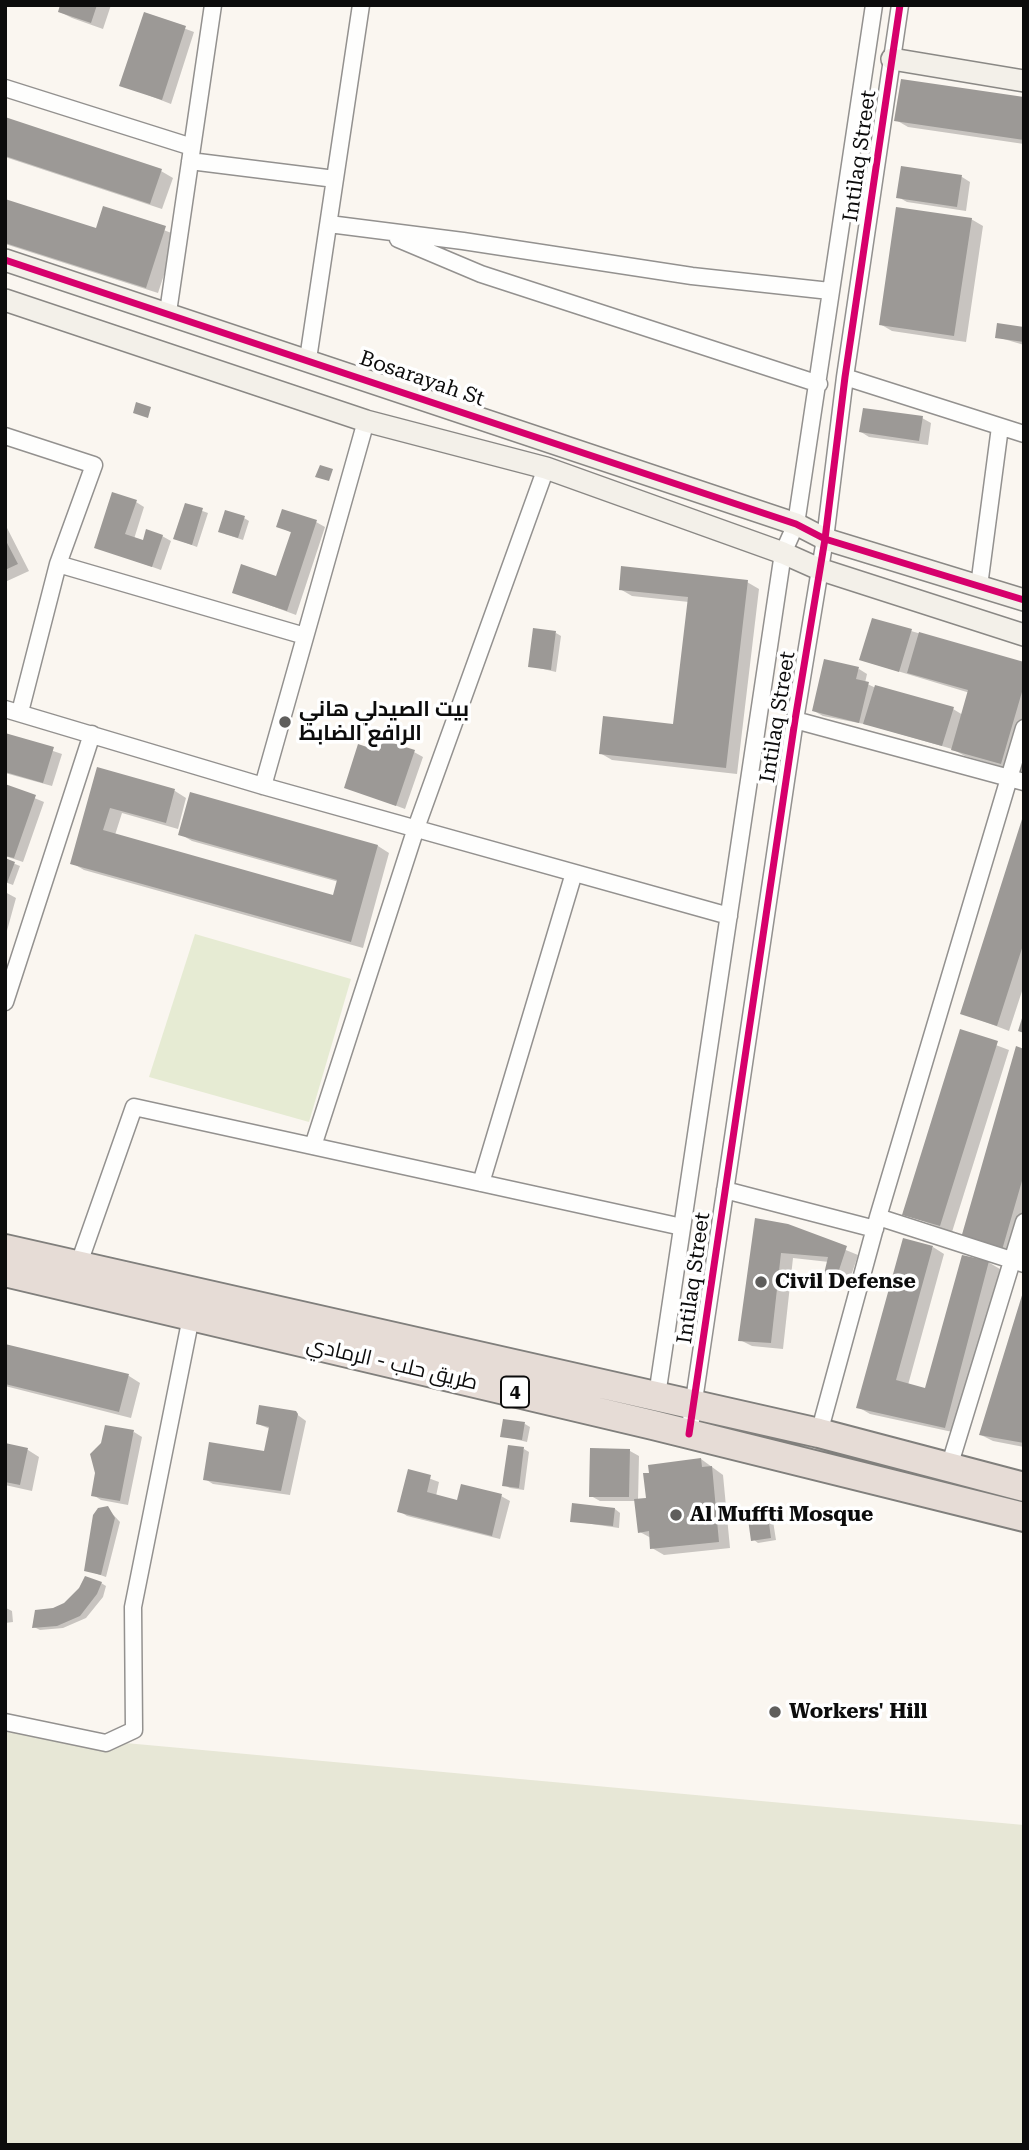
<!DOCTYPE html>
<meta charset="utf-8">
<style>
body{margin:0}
#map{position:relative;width:1029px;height:2150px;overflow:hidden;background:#faf6f0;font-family:"Roboto Serif",serif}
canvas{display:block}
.frame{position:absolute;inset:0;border:7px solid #0c0c0c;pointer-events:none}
</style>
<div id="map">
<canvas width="1029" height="2150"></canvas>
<div class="frame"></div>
</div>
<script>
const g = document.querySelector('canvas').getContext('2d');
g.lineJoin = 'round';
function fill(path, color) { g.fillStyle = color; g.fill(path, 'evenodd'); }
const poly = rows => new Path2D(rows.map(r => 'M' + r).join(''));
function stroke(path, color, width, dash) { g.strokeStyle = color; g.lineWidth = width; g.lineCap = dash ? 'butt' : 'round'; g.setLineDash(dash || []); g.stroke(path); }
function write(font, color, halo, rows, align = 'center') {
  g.font = font + ' "Roboto Serif",Cairo,serif'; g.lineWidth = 7; g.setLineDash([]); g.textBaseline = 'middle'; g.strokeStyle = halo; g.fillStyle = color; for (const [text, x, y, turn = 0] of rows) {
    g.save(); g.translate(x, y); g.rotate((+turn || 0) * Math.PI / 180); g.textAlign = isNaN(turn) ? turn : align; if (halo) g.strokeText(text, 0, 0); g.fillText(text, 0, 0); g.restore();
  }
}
fill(poly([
 [195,934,351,979,309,1122,149,1077]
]), '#e6ebd3');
fill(poly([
 [5,1732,1024,1825,1024,2145,5,2145]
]), '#e7e7d6');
fill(poly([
 [62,5,111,5,103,29,72,18,60,12],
 [145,14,194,32,171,104,122,85],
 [1024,98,1024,144,908,127,896,120],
 [5,119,161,171,173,178,162,209,5,157],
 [962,177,970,182,966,211,907,202,898,197],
 [5,201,97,231,104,208,177,235,158,293,5,244],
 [971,219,983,226,966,342,892,331,880,324],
 [1024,329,1024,345,997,337],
 [922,418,931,423,928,445,869,437,861,432],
 [136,502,144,507,134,539,144,542,162,536,171,541,161,570,96,547],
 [186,505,208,513,197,547,181,541],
 [244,518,249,521,243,540,225,534],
 [316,522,325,527,296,615,234,592,277,578,292,533,278,526],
 [5,524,29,571,5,582],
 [747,582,759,589,737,774,612,760,600,753,675,726,689,602,632,596,620,589],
 [911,631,1024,664,1024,731,1013,770,965,756,952,749,869,725,823,716,814,711,859,669,867,674,865,683,876,688,953,709,963,715,970,693,861,660],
 [556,633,561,636,556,672,530,666],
 [5,735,62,754,52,786,5,773],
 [414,752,423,757,405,809,346,787,380,753],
 [1024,760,1024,774,1020,772],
 [99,769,175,791,186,798,178,829,122,813,115,835,334,897,339,882,192,841,180,834,192,794,378,846,389,853,363,948,84,870,72,863],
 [5,786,44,802,23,862,5,856],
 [1024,820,1024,985,1009,1031,962,1013],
 [5,860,20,866,13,885,5,882],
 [5,892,16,898,5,938],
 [961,1032,1009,1050,952,1232,904,1214],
 [1024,1050,1024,1221,1014,1255,975,1244],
 [787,1226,858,1255,849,1282,826,1273,829,1262,793,1258,783,1349,752,1346,740,1340],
 [933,1247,944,1254,908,1385,926,1390,988,1262,1000,1269,957,1433,870,1414,858,1407],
 [1024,1296,1024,1447,993,1441,981,1435],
 [5,1345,129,1376,140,1383,131,1418,5,1386],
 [295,1413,306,1421,290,1495,213,1484,205,1479,265,1453,270,1429,258,1424],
 [525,1424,530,1427,527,1442,502,1436],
 [134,1432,142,1437,128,1505,101,1500,93,1495],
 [5,1445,28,1450,39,1457,32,1491,5,1485],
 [524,1449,529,1452,524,1490,510,1488,504,1485],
 [630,1451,639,1456,638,1500,647,1500,701,1459,723,1475,730,1548,664,1555,652,1548,651,1538,640,1532,636,1501,600,1501,591,1496],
 [409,1471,439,1482,436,1496,458,1502,501,1496,510,1501,500,1539,407,1516,399,1511],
 [107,1508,120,1522,106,1577,86,1570],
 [615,1509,620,1513,619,1528,571,1521],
 [768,1518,773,1521,776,1540,758,1543,753,1539],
 [101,1583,106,1586,103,1597,86,1618,63,1628,40,1630,34,1627,54,1610],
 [5,1603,6,1608,12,1611,13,1622,5,1623]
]), '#0003');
fill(poly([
 [60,5,97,5,91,23,58,12],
 [144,12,186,26,162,100,119,86],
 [901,79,1024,97,1024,140,894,121],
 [5,117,162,169,150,204,5,156],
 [901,166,962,175,957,207,896,198],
 [5,199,96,228,103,206,166,226,146,288,5,243],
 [896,207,972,218,954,336,879,325],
 [997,323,1024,327,1024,342,995,338],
 [136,402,151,407,148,418,133,413],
 [863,408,923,416,919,441,859,432],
 [320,465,333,469,329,481,315,477],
 [112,492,137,500,125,534,143,540,146,529,163,535,152,567,94,548],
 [185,503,203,508,192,545,173,539],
 [282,509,317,520,287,611,232,593,241,564,276,576,291,532,276,527],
 [225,510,245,516,238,538,218,532],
 [5,539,18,564,5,570],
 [621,566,748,580,726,768,599,754,603,716,673,724,688,597,619,590],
 [872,618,912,629,899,672,859,660],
 [533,628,556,631,551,670,528,667],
 [919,632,1024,662,1024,685,1001,764,951,750,968,690,907,673],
 [824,659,859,667,856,679,869,682,859,723,812,711],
 [875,685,954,707,942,746,863,724],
 [5,733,54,747,43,783,5,772],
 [383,740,415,750,396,806,344,788,358,744,379,751],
 [97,767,175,789,166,823,110,808,103,830,333,895,337,880,178,835,190,792,378,845,351,942,70,864],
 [5,784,36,795,14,858,5,856],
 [1023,816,1024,942,997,1026,960,1014],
 [5,858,15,862,7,883,5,882],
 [1023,1015,1024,1015,1024,1033,1018,1031],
 [960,1029,998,1041,940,1226,902,1215],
 [1016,1046,1024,1049,1024,1174,1002,1250,961,1238],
 [755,1218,788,1224,847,1246,837,1276,824,1274,828,1257,781,1253,771,1343,738,1341],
 [903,1238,933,1246,896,1380,925,1388,962,1255,989,1261,945,1428,856,1408],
 [1023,1292,1024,1293,1024,1443,979,1435],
 [5,1344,129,1374,119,1412,5,1384],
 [259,1405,296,1411,298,1414,281,1491,203,1480,209,1442,264,1451,269,1427,256,1424],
 [503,1419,525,1422,522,1440,500,1437],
 [105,1425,134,1430,120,1501,91,1496,95,1473,90,1454,101,1443],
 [5,1443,28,1448,20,1485,5,1482],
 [508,1445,524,1447,519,1488,502,1486],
 [590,1448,630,1449,629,1497,589,1497],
 [701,1458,702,1467,712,1466,719,1542,650,1549,649,1531,638,1533,634,1499,646,1498,643,1473,649,1473,648,1465],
 [408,1469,431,1475,427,1492,457,1500,461,1484,502,1494,492,1536,397,1512],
 [572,1503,615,1508,613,1526,570,1522],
 [108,1506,115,1518,101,1575,84,1571,93,1515,98,1508],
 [768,1516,771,1538,751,1541,748,1519],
 [85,1576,102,1582,97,1594,80,1616,57,1626,32,1628,35,1610,53,1608,64,1603,79,1588]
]), '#9c9996');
const street = poly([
 [5,88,192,147],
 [190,161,335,179],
 [329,224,463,241,692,276,830,291],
 [398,239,481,274,819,384],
 [168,312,213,5],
 [308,359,361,5],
 [845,377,1024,434],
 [5,436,94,465,58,564,20,712],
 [58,564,305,636],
 [979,586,1000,427],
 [5,709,263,786,729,916],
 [795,720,1024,782],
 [263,786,366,421],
 [5,1002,92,734],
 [313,1146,416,828,546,468],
 [481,1183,574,873],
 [725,1190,875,1229],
 [878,1217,1024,1264],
 [78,1266,134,1107,682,1227],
 [656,1402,783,553,796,524,874,5],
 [819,1433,878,1217,1024,728],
 [689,1434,795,720,825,539,845,377,900,5],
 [949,1467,1024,1222],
 [5,1722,106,1743,134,1730,133,1607,191,1317]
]);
const secondary = poly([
 [892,59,1024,81],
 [5,260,796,524,825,539,1024,600],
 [5,300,366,421,546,468,783,553,819,569,1024,635]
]);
const highway = poly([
 [5,1249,819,1433,1024,1487],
 [5,1272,653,1425,1024,1517]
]);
stroke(street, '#93918f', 19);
stroke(secondary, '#8a8885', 24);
stroke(highway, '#807f7c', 32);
stroke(street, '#fefefd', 16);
stroke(secondary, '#f3f0e9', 21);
stroke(highway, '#e6dcd6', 28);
stroke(poly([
 [5,260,796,524,825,539,1024,600],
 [689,1434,795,720,825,539,845,377,900,5]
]), '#d6006c', 7);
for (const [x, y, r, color] of [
 [285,722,7,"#5f5e5c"],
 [761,1282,7,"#5f5e5c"],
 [676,1515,7,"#5f5e5c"],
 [775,1712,7,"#5f5e5c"]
]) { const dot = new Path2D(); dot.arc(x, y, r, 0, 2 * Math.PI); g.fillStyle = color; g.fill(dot); stroke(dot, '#fff', 2.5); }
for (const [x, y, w] of [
 [515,1392,28]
]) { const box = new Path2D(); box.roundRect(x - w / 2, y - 15.5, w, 31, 5); g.fillStyle = '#fff'; g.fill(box); stroke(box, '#0c0c0c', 2); }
write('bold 19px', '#0c0c0c', null, [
 ["4",515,1392]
]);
write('21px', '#0c0c0c', '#fff', [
 ["Intilaq Street",860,156,-82],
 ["Bosarayah St",422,379,19],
 ["Intilaq Street",778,717,-81],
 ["Intilaq Street",694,1278,-82],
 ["طريق حلب - الرمادي",392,1364,13]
]);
write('bold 21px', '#0c0c0c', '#fff', [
 ["بيت الصيدلي هاني",299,710],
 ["الرافع الضابط",299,734],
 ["Civil Defense",775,1282],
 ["Al Muffti Mosque",690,1515],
 ["Workers' Hill",789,1712]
], 'left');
</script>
